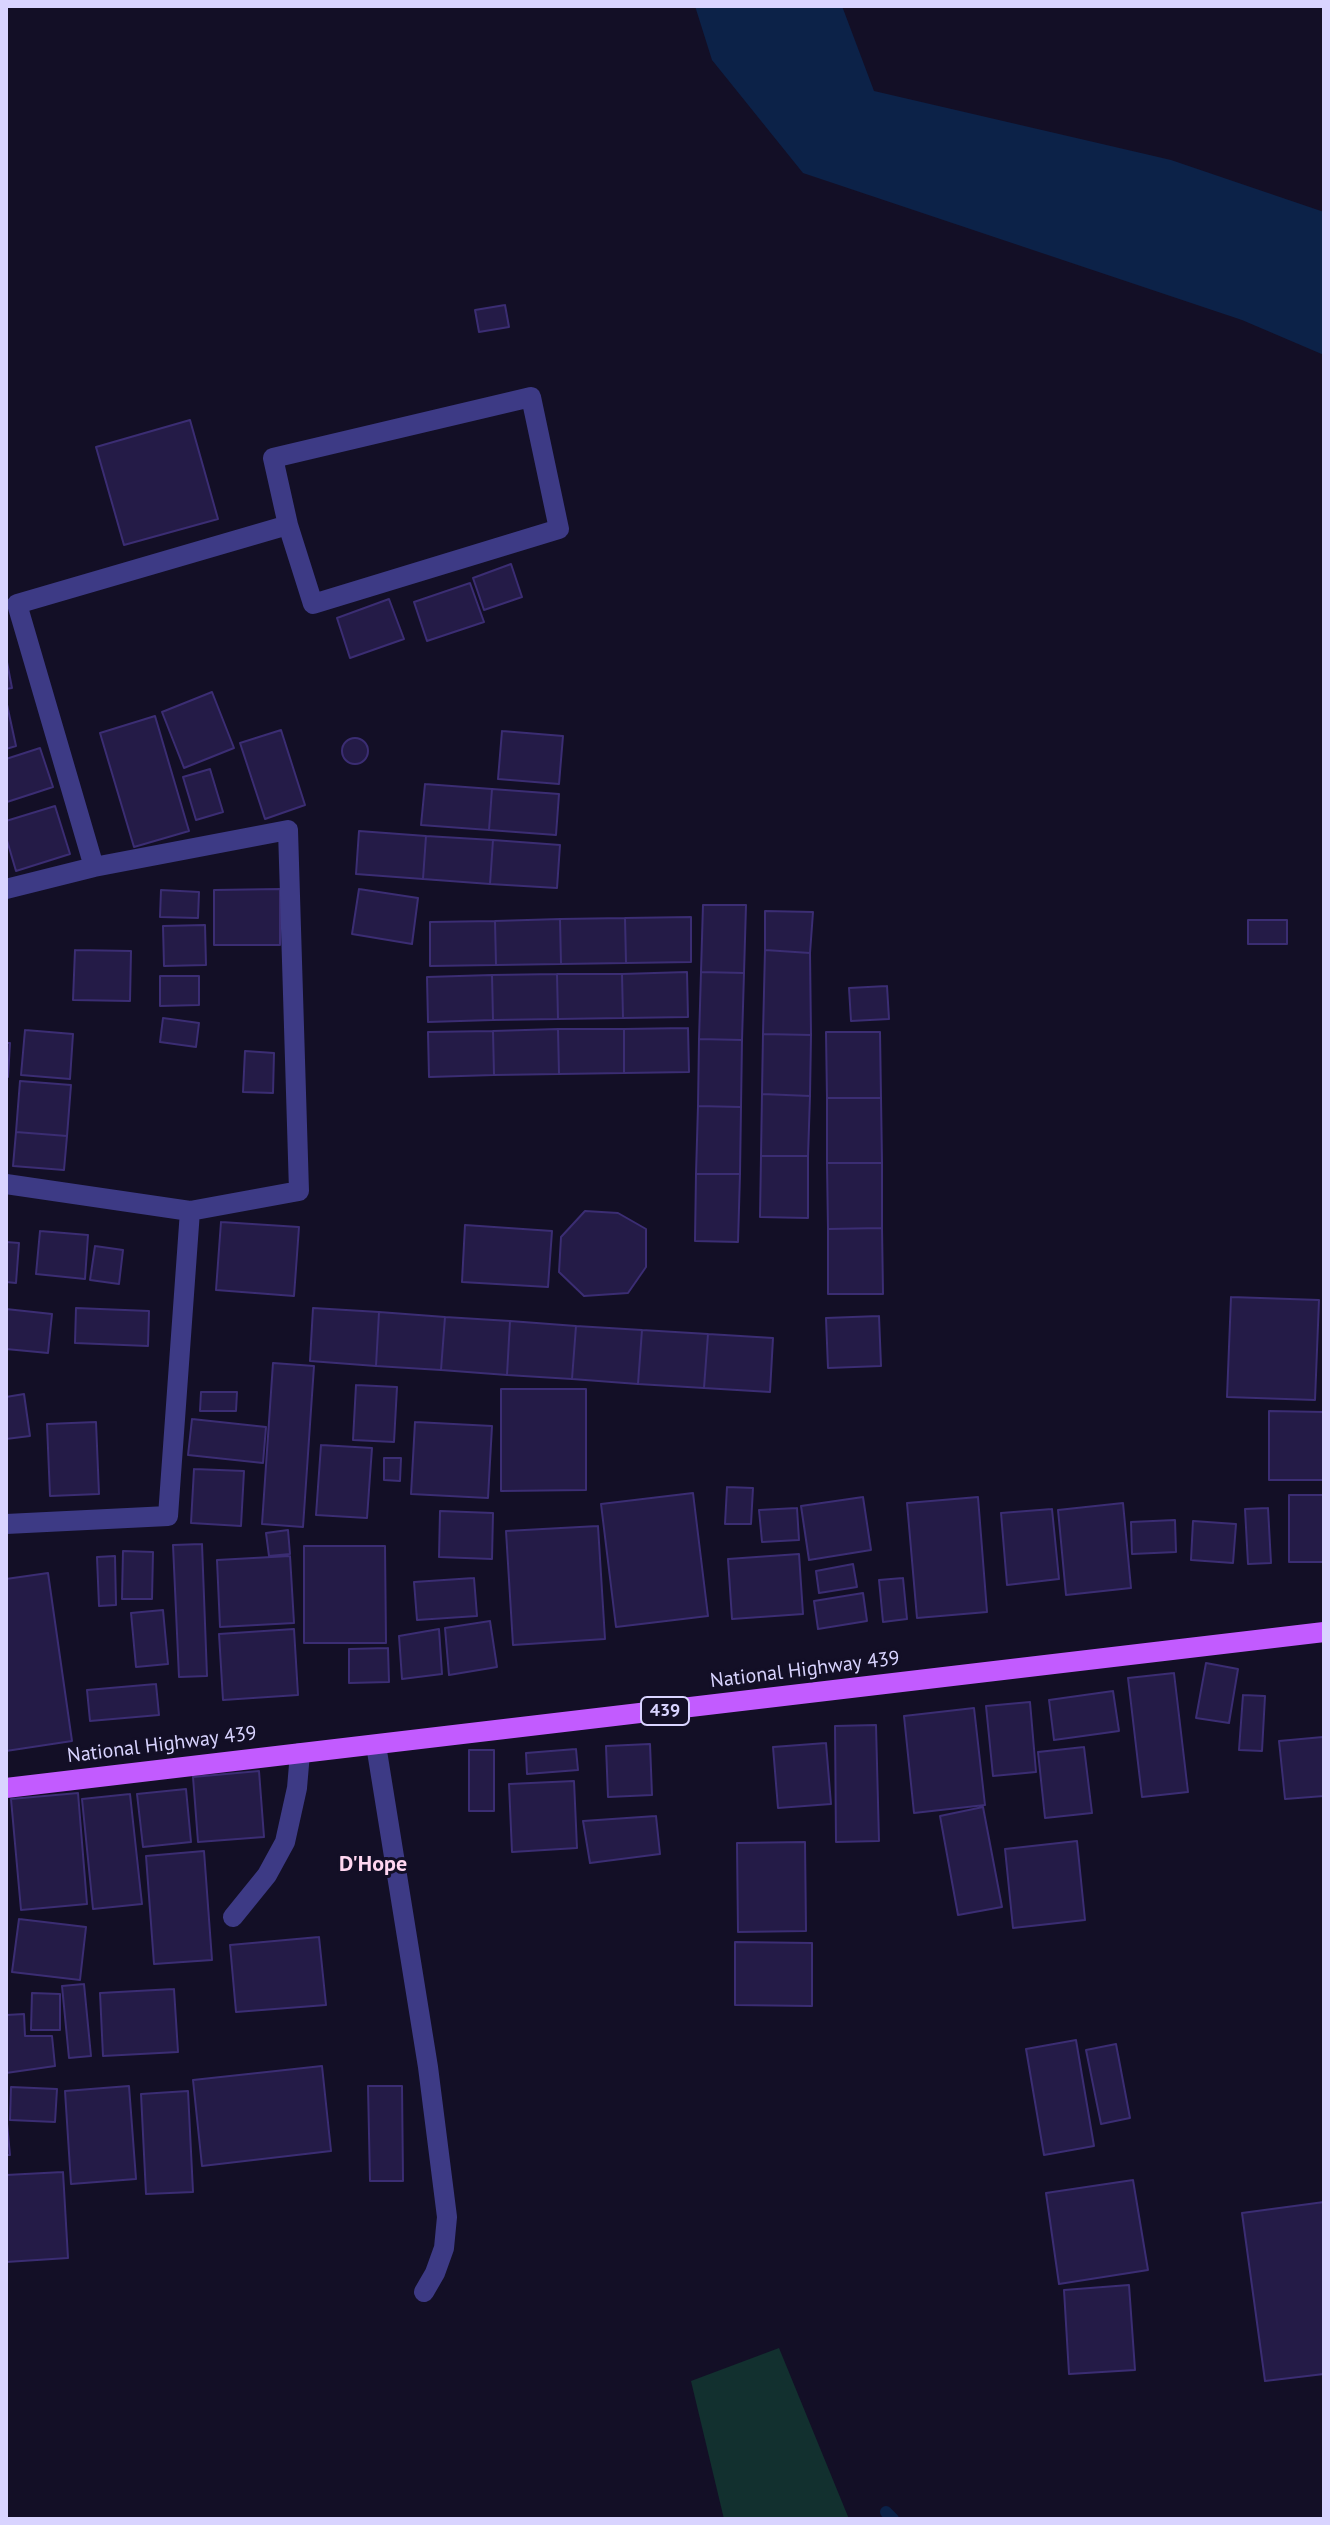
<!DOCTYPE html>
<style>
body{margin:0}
#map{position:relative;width:1330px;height:2525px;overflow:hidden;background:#130f26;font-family:"PT Sans",sans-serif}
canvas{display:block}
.frame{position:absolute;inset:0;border:8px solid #d9d4ff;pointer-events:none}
</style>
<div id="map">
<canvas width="1330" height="2525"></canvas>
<div class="frame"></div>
</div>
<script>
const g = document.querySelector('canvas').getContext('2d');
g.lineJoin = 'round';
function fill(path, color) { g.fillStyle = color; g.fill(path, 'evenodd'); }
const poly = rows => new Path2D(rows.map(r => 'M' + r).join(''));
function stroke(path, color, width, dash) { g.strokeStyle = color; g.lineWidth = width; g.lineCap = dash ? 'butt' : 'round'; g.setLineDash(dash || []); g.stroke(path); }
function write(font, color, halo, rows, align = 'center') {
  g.font = font + ' "PT Sans",sans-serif'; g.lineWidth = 6; g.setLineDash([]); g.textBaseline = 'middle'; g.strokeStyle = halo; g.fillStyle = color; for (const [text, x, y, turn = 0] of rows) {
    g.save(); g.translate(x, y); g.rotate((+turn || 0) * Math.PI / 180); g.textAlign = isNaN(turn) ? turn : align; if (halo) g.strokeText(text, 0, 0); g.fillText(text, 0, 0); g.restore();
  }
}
fill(poly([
 [779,2348,849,2519,724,2519,691,2381]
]), '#12302f');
fill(poly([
 [695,6,842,6,874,91,1171,160,1324,212,1324,355,1242,320,803,173,712,60]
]), '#0c2248');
stroke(poly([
 [886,2512,893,2519]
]), '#0c2248', 12);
const building = poly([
 [505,305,509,327,479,332,475,310,505,305],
 [190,420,218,519,124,545,96,447,190,420],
 [511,564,522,597,484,610,473,578,511,564],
 [470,583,484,622,427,641,414,602,470,583],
 [389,599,404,639,350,658,337,618,389,599],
 [6,657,12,688,6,689,6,657],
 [212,692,234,748,184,768,162,712,212,692],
 [6,700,16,746,6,749,6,700],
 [155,716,189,831,134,847,100,733,155,716],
 [281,730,305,805,265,819,240,743,281,730],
 [502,731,563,736,559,784,498,779,502,731],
 '342 751a13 13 0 1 1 26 0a13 13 0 1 1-26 0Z',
 [40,748,53,787,7,802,6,759,40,748],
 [210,769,223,812,196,820,183,777,210,769],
 [425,784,492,789,489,830,421,825,425,784],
 [492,789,559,794,556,835,489,830,492,789],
 [55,806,70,854,16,871,6,837,6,821,55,806],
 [359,831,426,836,423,879,356,874,359,831],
 [426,836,493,840,490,884,423,879,426,836],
 [493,840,560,845,557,888,490,884,493,840],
 [280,889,280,945,214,945,214,890,280,889],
 [359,889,418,898,412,944,352,934,359,889],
 [161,890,199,892,198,918,160,917,161,890],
 [703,905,746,905,744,973,701,972,703,905],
 [765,911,813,912,810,953,765,950,765,911],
 [691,917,691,962,626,963,625,918,691,917],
 [625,918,626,963,561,964,560,919,625,918],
 [560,919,561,964,496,965,495,921,560,919],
 [1248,920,1287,920,1287,944,1248,944,1248,920],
 [495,921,496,965,430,966,430,922,495,921],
 [205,925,206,965,164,966,163,926,205,925],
 [75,950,131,951,130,1001,73,1000,75,950],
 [765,950,810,953,811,1035,763,1034,765,950],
 [687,972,688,1017,623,1018,622,974,687,972],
 [701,972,744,973,742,1040,699,1039,701,972],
 [557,974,622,974,623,1018,558,1019,557,974],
 [557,974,558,1019,493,1020,492,975,557,974],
 [492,975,493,1020,428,1022,427,977,492,975],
 [160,976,199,976,199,1005,160,1006,160,976],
 [887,986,889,1019,851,1021,849,988,887,986],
 [163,1018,199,1023,196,1047,160,1042,163,1018],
 [688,1028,689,1072,624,1073,624,1029,688,1028],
 [558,1029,559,1074,494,1075,493,1031,558,1029],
 [558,1029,624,1029,624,1073,559,1074,558,1029],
 [25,1030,73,1034,70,1079,21,1075,25,1030],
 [493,1031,494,1075,429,1077,428,1032,493,1031],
 [826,1032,880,1032,881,1098,827,1098,826,1032],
 [763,1034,811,1035,810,1096,762,1094,763,1034],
 [699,1039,742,1040,741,1107,698,1106,699,1039],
 [6,1043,10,1043,8,1077,6,1077,6,1043],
 [245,1051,274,1053,273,1093,243,1092,245,1051],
 [20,1081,71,1085,67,1136,16,1132,20,1081],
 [762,1094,810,1096,808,1156,761,1156,762,1094],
 [827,1098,881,1098,882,1163,827,1163,827,1098],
 [698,1106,741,1107,740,1174,696,1174,698,1106],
 [16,1132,67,1136,64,1170,13,1166,16,1132],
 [761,1156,808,1156,808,1218,760,1217,761,1156],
 [827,1163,882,1163,882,1228,828,1229,827,1163],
 [696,1174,740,1174,738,1242,695,1241,696,1174],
 [585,1211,618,1213,646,1229,646,1267,628,1293,584,1296,559,1272,561,1237,585,1211],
 [221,1222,299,1227,294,1296,216,1290,221,1222],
 [465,1225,552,1231,548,1287,462,1282,465,1225],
 [882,1228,883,1294,828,1294,828,1229,882,1228],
 [40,1231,88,1235,85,1279,36,1274,40,1231],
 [6,1242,19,1243,16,1283,6,1282,6,1242],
 [95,1246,123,1250,119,1284,90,1280,95,1246],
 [1231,1297,1319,1300,1315,1400,1227,1397,1231,1297],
 [76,1308,149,1311,148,1346,75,1343,76,1308],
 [313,1308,379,1312,376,1366,310,1361,313,1308],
 [6,1309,52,1314,48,1353,6,1349,6,1309],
 [379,1312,445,1317,441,1370,376,1366,379,1312],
 [879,1316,881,1366,828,1368,826,1318,879,1316],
 [445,1317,510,1321,507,1375,441,1370,445,1317],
 [510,1321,576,1326,572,1379,507,1375,510,1321],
 [576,1326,642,1330,638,1384,572,1379,576,1326],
 [642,1330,708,1334,704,1388,638,1384,642,1330],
 [708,1334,773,1338,770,1392,704,1388,708,1334],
 [273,1363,314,1366,303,1527,262,1524,273,1363],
 [356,1385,397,1387,394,1442,353,1440,356,1385],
 [501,1389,586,1389,586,1490,501,1491,501,1389],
 [201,1392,237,1392,236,1411,200,1411,201,1392],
 [24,1394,30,1436,6,1439,6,1397,24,1394],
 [1269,1411,1324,1412,1324,1480,1269,1480,1269,1411],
 [192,1419,266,1427,263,1463,188,1455,192,1419],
 [96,1422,99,1494,50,1496,47,1424,96,1422],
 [415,1422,492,1426,488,1498,411,1494,415,1422],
 [321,1445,372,1448,367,1518,316,1515,321,1445],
 [384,1458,401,1458,400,1481,384,1480,384,1458],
 [194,1469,244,1471,241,1526,191,1523,194,1469],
 [727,1487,753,1488,751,1524,725,1524,727,1487],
 [693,1493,708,1616,616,1627,601,1504,693,1493],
 [1289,1495,1324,1495,1324,1562,1289,1562,1289,1495],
 [863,1497,871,1550,809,1560,801,1506,863,1497],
 [978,1497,987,1612,917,1618,907,1503,978,1497],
 [1123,1503,1131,1588,1066,1595,1058,1510,1123,1503],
 [797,1508,799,1540,762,1542,759,1510,797,1508],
 [1268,1508,1271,1563,1248,1564,1245,1509,1268,1508],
 [1052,1509,1059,1579,1007,1585,1001,1513,1052,1509],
 [440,1511,493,1513,492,1559,439,1557,440,1511],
 [1175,1520,1176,1552,1132,1554,1131,1522,1175,1520],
 [1193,1521,1236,1524,1233,1563,1191,1560,1193,1521],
 [598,1526,605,1639,513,1645,506,1531,598,1526],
 [288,1530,290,1554,269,1556,266,1533,288,1530],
 [202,1544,207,1676,179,1677,173,1545,202,1544],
 [304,1546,385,1546,386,1643,304,1643,304,1546],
 [123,1551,153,1552,152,1599,122,1599,123,1551],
 [799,1554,803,1614,732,1619,728,1559,799,1554],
 [115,1556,116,1605,99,1606,97,1557,115,1556],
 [290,1556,294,1623,220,1627,217,1560,290,1556],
 [853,1564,857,1587,819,1593,816,1571,853,1564],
 [48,1573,72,1741,6,1751,6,1579,48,1573],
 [474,1578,477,1616,417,1620,414,1582,474,1578],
 [903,1578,907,1619,883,1622,879,1580,903,1578],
 [863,1593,867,1621,818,1629,814,1601,863,1593],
 [163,1610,168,1664,136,1667,131,1613,163,1610],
 [490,1621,497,1667,449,1675,445,1628,490,1621],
 [294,1629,298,1695,223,1700,219,1634,294,1629],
 [439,1629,442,1674,402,1679,399,1636,439,1629],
 [388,1648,389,1682,349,1683,349,1649,388,1648],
 [1206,1663,1238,1669,1229,1723,1196,1718,1206,1663],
 [1174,1673,1188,1792,1142,1797,1128,1678,1174,1673],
 [156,1684,159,1715,90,1721,87,1690,156,1684],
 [1113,1691,1119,1731,1054,1740,1049,1700,1113,1691],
 [1243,1695,1265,1696,1262,1751,1239,1750,1243,1695],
 [1030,1702,1036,1772,993,1776,986,1706,1030,1702],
 [974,1708,985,1805,914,1813,904,1716,974,1708],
 [876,1725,879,1841,836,1842,835,1726,876,1725],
 [1323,1737,1324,1796,1285,1799,1279,1741,1323,1737],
 [826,1743,831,1804,778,1808,773,1747,826,1743],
 [650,1744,652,1795,608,1797,606,1746,650,1744],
 [1084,1747,1092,1813,1045,1818,1038,1752,1084,1747],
 [576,1749,578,1770,527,1774,526,1753,576,1749],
 [469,1750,494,1750,494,1811,469,1811,469,1750],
 [259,1771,264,1837,198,1842,193,1777,259,1771],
 [574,1781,577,1848,512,1852,509,1784,574,1781],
 [186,1789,191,1842,143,1847,137,1794,186,1789],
 [78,1793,87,1904,21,1910,11,1799,78,1793],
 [130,1794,142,1904,93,1909,82,1799,130,1794],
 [983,1807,1002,1907,958,1915,940,1816,983,1807],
 [656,1816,660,1854,590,1863,583,1821,656,1816],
 [1077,1841,1085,1920,1013,1928,1005,1849,1077,1841],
 [805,1842,806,1931,738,1932,737,1843,805,1842],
 [204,1851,212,1960,154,1964,146,1856,204,1851],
 [19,1919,86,1927,80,1980,12,1972,19,1919],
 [319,1937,326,2005,236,2012,230,1945,319,1937],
 [735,1942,812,1943,812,2006,735,2005,735,1942],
 [84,1984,91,2056,69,2058,62,1986,84,1984],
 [174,1989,178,2052,103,2056,100,1993,174,1989],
 [32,1993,60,1994,60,2030,31,2030,32,1993],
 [24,2014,25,2036,52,2036,55,2066,6,2073,6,2015,24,2014],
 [1076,2040,1094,2146,1044,2155,1026,2049,1076,2040],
 [1116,2044,1130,2118,1101,2124,1086,2050,1116,2044],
 [322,2066,331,2151,202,2166,193,2080,322,2066],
 [129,2086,136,2179,71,2184,65,2091,129,2086],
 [368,2086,402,2086,403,2181,370,2181,368,2086],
 [11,2087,57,2089,55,2122,10,2120,11,2087],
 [188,2091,193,2192,146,2194,141,2094,188,2091],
 [6,2113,10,2155,6,2155,6,2113],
 [63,2172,68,2258,6,2262,6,2175,63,2172],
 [1133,2180,1148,2270,1059,2284,1046,2193,1133,2180],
 [1324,2202,1324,2374,1265,2381,1242,2213,1324,2202],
 [1129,2285,1135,2370,1069,2374,1064,2290,1129,2285]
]);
fill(building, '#241b47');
stroke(building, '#3b2d73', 2);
stroke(poly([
 [94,867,17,604,288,525,313,604,559,529,531,397,273,458,288,525],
 [6,889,94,867,288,830,299,1191,190,1211,6,1184],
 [6,1524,168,1516,190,1211],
 [376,1745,428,2067,447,2217,444,2248,435,2273,424,2292],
 [233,1917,267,1875,285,1842,297,1788,300,1753]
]), '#3d3a85', 20);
stroke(poly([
 [6,1788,1324,1632]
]), '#c25bff', 20);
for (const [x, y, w] of [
 [665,1711,48]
]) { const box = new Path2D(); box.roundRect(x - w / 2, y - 14, w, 28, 6); g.fillStyle = '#130f26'; g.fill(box); stroke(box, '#d9d4ff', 2); }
write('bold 18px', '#d9d4ff', null, [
 ["439",665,1711]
]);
write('20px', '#d9d4ff', '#130f26', [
 ["National Highway 439",805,1670,-7],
 ["National Highway 439",162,1745,-7]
]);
write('bold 22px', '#ffd6f0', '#130f26', [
 ["D'Hope",373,1865]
]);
</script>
